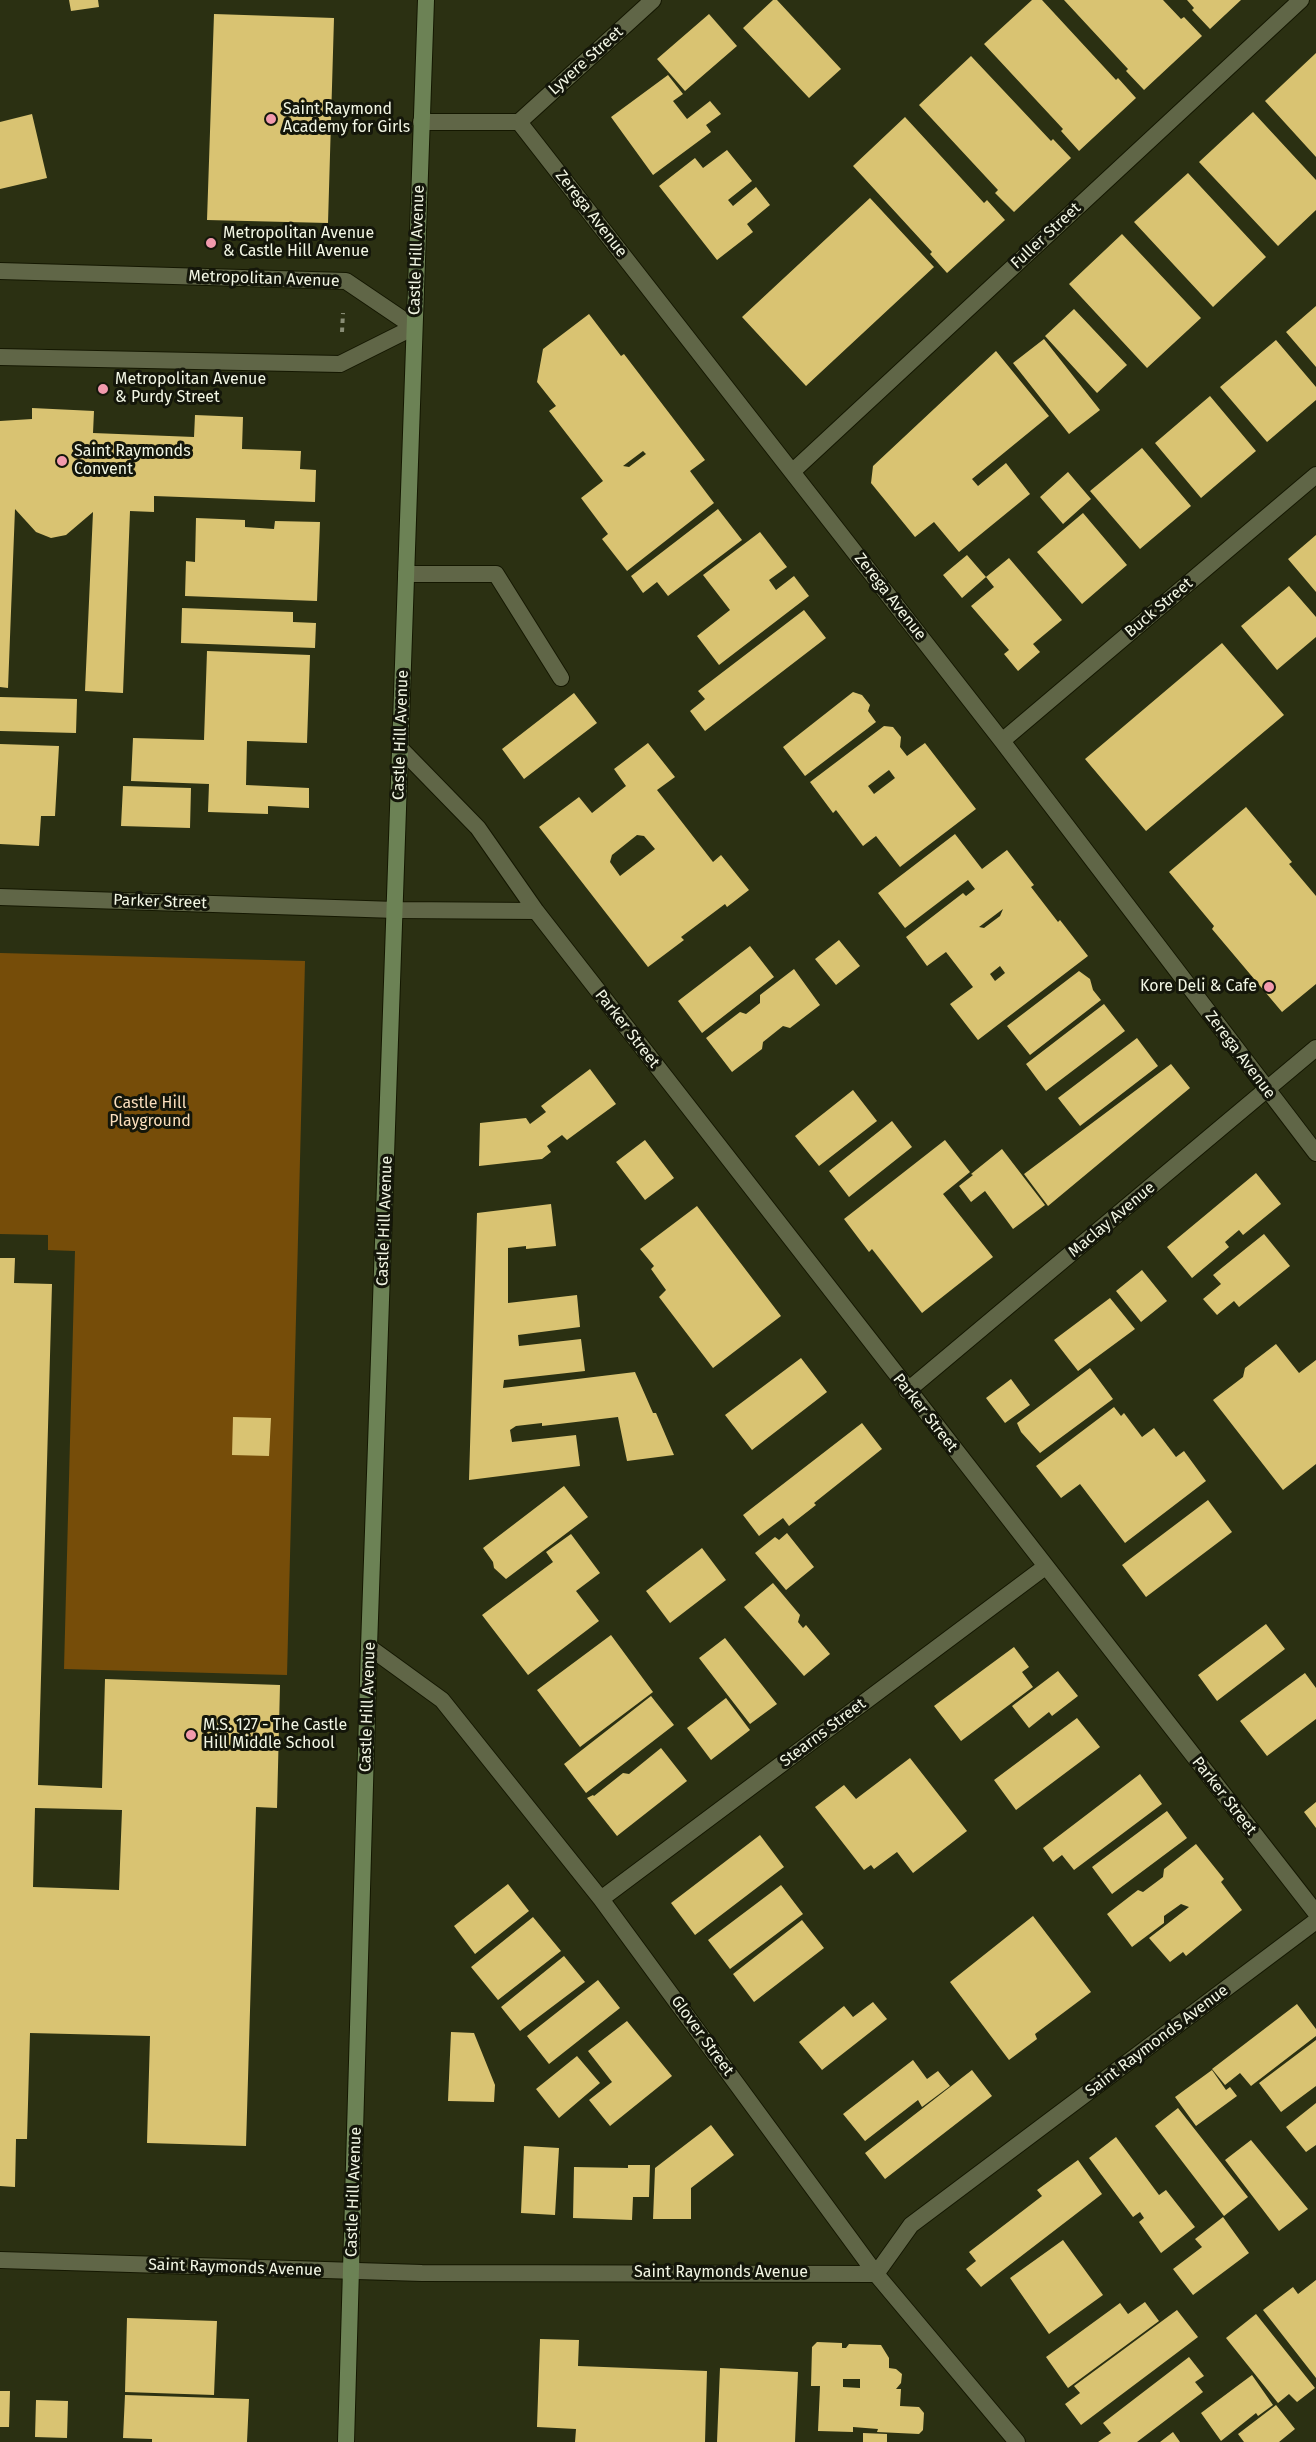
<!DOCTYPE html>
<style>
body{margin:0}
canvas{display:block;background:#2b3012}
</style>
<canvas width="1316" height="2442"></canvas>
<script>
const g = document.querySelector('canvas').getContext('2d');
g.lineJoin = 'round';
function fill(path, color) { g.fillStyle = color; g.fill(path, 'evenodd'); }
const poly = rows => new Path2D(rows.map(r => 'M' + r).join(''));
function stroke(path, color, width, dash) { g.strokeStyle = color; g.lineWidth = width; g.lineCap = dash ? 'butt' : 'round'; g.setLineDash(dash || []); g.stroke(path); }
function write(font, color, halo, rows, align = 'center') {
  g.font = font + ' "Fira Sans",sans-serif'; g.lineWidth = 6; g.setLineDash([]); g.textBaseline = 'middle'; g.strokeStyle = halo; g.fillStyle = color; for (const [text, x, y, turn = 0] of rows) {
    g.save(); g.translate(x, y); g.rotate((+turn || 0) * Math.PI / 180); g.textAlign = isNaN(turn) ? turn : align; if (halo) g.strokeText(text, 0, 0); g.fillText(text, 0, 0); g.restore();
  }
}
fill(poly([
 [0,953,305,961,287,1675,64,1669,75,1251,48,1250,48,1235,0,1234]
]), '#764d09');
fill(poly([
 [69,0,98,0,99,7,71,11],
 [773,0,777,0,841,69,809,98,743,28],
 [1032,0,1042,0,1116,80,1118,78,1136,98,1079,151,1061,131,1063,129,984,44],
 [1064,0,1163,0,1181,19,1184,17,1202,36,1144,90,1126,71,1128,69],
 [1187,0,1241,0,1210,29,1192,10,1194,8],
 [214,14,334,18,328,223,207,220],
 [709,14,737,46,685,91,657,59],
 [1316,53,1316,157,1265,101],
 [971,56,1051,141,1053,139,1071,158,1014,212,995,193,998,190,919,105],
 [668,75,683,94,673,101,687,119,710,101,721,114,706,125,711,132,653,175,611,117],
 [1253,112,1316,180,1316,210,1278,246,1199,162],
 [32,114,47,178,0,189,0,122],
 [905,117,984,203,987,200,1005,220,947,273,930,254,932,252,853,166],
 [727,150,752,181,728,200,733,206,756,187,770,205,747,224,753,232,717,260,659,186,695,158,703,168],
 [1188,173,1266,257,1213,307,1134,222],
 [870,198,934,267,806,386,742,317],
 [1122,234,1201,318,1147,368,1069,284],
 [1316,306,1316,367,1286,332],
 [1074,309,1127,365,1097,393,1045,336],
 [589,314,621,356,624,354,705,460,690,471,714,503,627,571,602,539,608,534,581,498,603,481,549,411,556,406,537,382,543,349],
 [643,451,646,454,629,467,623,466],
 [1044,339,1100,410,1069,434,1013,363],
 [1276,340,1316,387,1316,400,1267,442,1220,387],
 [996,351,1049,416,972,479,978,486,1006,463,1030,494,959,552,934,522,915,537,871,483,873,466],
 [1210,396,1256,451,1201,498,1155,443],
 [32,408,94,411,93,433,194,437,195,415,243,417,242,449,301,451,300,469,316,470,315,502,154,496,154,512,130,511,123,693,85,691,93,512,66,535,51,538,36,532,15,509,8,688,0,687,0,421,32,419],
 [1142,448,1191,506,1140,549,1090,491],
 [1068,472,1091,499,1063,524,1040,497],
 [718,509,742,540,668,596,657,582,643,593,631,576],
 [1083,513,1127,565,1082,604,1037,552],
 [196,518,245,520,245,527,274,529,275,521,320,522,317,601,185,596,186,561,195,562],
 [760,532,787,567,769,580,776,590,794,576,809,596,719,665,697,636,730,610,703,575],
 [1316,535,1316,592,1288,559],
 [967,555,986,577,1009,558,1062,620,1033,644,1040,652,1018,671,1004,654,1009,650,971,606,994,587,986,577,962,598,943,575],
 [1289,586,1316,617,1316,637,1277,670,1241,626],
 [182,608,293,612,293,622,316,623,315,648,181,643],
 [804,610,826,638,705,731,690,711,705,699,698,691],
 [1222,643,1284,715,1146,831,1085,759],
 [207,651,310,655,307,743,247,741,246,785,309,788,309,808,268,806,268,814,208,812,209,784,131,781,133,738,204,740],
 [853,692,862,695,870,705,868,711,876,722,805,776,783,747],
 [574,693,597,723,524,779,502,749],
 [0,697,77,699,76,733,0,731],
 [884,726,893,727,901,737,900,747,907,756,925,743,976,809,900,867,876,836,863,846,836,810,833,813,810,782],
 [889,770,895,778,874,794,868,786],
 [648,743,675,777,657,790,713,862,721,855,749,890,727,907,725,904,681,937,684,940,648,967,539,827,579,797,592,813,626,786,614,769],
 [637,835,644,836,655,849,620,876,610,862,612,855],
 [0,744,59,746,55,816,41,816,39,846,0,844],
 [123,786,191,788,190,828,121,826],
 [1246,807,1292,862,1289,864,1316,896,1316,984,1282,1012,1212,929,1214,926,1169,872],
 [955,834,982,869,1007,850,1034,885,1031,887,1058,922,1060,920,1088,956,978,1040,950,1004,973,987,946,952,927,966,906,937,963,893,966,896,975,889,968,880,905,928,878,893],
 [1003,909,1000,916,984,928,979,927],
 [1000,966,1005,973,995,981,990,974],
 [839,940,860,966,836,985,815,959],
 [750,946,774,977,702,1033,678,1001],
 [794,969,820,1005,790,1028,783,1026,763,1042,762,1049,732,1072,706,1038,740,1012,746,1014,760,1003,760,995],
 [1079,971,1090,979,1093,990,1101,1000,1030,1055,1007,1026],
 [1104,1004,1125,1031,1046,1091,1026,1064],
 [1137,1038,1158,1066,1080,1126,1058,1098],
 [1171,1064,1190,1088,1048,1206,1024,1174],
 [590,1069,616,1104,567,1140,562,1135,547,1146,551,1152,542,1159,479,1166,480,1123,526,1118,530,1124,546,1112,541,1106],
 [853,1090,877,1121,819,1166,795,1136],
 [892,1121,912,1147,849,1197,829,1171],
 [645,1140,674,1178,645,1200,616,1162],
 [945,1140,970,1172,943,1194,993,1257,922,1313,872,1249,869,1252,844,1219],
 [1002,1149,1045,1205,1013,1229,985,1191,971,1202,959,1186,973,1175,971,1174],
 [1256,1173,1281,1204,1243,1235,1239,1230,1225,1242,1229,1247,1192,1278,1167,1247],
 [551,1204,556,1246,526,1249,526,1246,508,1248,508,1303,577,1295,580,1327,518,1335,519,1346,581,1339,585,1371,504,1380,503,1388,635,1372,653,1413,656,1413,674,1455,627,1461,618,1417,542,1426,542,1423,516,1426,510,1430,512,1442,576,1435,580,1466,469,1480,477,1213],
 [697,1206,781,1316,713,1368,659,1297,666,1290,651,1269,654,1266,640,1249],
 [1264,1234,1290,1266,1239,1307,1234,1301,1217,1315,1203,1299,1221,1284,1213,1275],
 [0,1258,15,1258,14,1283,52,1284,38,1785,102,1788,105,1679,280,1685,277,1808,256,1807,246,2146,147,2143,150,2036,30,2033,27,2139,16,2139,15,2187,0,2186],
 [35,1808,122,1810,119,1890,33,1887],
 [1142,1270,1167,1301,1141,1322,1116,1291],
 [1110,1298,1135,1329,1078,1371,1054,1340],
 [1276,1344,1299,1373,1316,1360,1316,1464,1283,1490,1213,1400,1243,1377,1245,1368],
 [801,1358,827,1392,752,1450,725,1415],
 [1090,1368,1113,1399,1040,1453,1021,1432,1017,1423],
 [1011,1379,1030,1405,1005,1423,986,1398],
 [1114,1407,1121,1416,1124,1413,1142,1437,1154,1428,1176,1457,1184,1451,1206,1481,1125,1543,1080,1484,1061,1498,1036,1466],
 [233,1417,271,1418,269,1456,232,1455],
 [862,1423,882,1449,814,1503,816,1505,789,1526,783,1518,759,1536,743,1515],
 [564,1486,588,1517,506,1579,494,1568,493,1562,483,1548],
 [1208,1500,1232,1532,1146,1597,1122,1565],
 [787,1533,814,1567,786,1590,755,1553,775,1537,779,1540],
 [571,1534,600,1573,576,1591,599,1621,528,1675,482,1615,553,1562,546,1552],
 [702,1548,726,1580,670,1623,646,1591],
 [773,1583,800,1615,798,1622,803,1628,806,1625,830,1654,804,1676,744,1607],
 [1266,1624,1285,1649,1217,1701,1198,1675],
 [611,1635,653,1692,580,1747,537,1690],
 [725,1638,777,1704,750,1724,699,1658],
 [1014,1647,1029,1667,1022,1672,1033,1687,961,1741,934,1706],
 [1058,1671,1078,1696,1052,1716,1049,1712,1029,1728,1012,1706],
 [1305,1673,1316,1688,1316,1719,1267,1756,1240,1721],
 [651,1696,674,1725,586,1793,564,1764],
 [726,1698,750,1730,711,1760,687,1728],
 [1077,1718,1100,1747,1016,1810,994,1780],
 [661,1748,687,1781,617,1836,587,1798,593,1795,594,1796,623,1773,629,1774],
 [910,1758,967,1831,913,1873,897,1852,874,1869,871,1865,864,1870,815,1807,844,1785,856,1799],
 [1140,1774,1162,1804,1074,1870,1062,1855,1053,1862,1043,1848],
 [1316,1802,1316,1828,1304,1812],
 [1167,1811,1187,1838,1112,1894,1092,1867],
 [760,1835,784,1867,695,1935,671,1903],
 [1196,1844,1224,1879,1221,1882,1242,1910,1186,1956,1183,1952,1170,1962,1149,1938,1189,1907,1181,1904,1164,1916,1164,1923,1132,1947,1107,1914,1138,1890,1143,1892,1163,1877,1164,1869],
 [508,1884,529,1911,475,1954,454,1926],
 [781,1885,803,1914,730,1969,708,1940],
 [1033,1916,1091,1992,1035,2034,1037,2039,1009,2060,950,1982],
 [533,1917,561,1951,498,2000,471,1967],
 [802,1920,824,1948,754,2002,733,1974],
 [564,1956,585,1982,520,2031,501,2007],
 [598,1980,620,2008,549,2064,527,2036],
 [873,2002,887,2019,822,2070,799,2042,844,2006,853,2017],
 [1297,2004,1316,2029,1316,2036,1251,2086,1240,2073,1225,2085,1212,2069],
 [627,2021,672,2076,610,2126,589,2100,612,2082,588,2051],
 [451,2032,474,2033,495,2085,494,2102,448,2101],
 [1316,2040,1316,2086,1281,2112,1259,2083],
 [577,2056,600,2083,559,2118,536,2089],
 [913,2060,927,2079,938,2071,950,2086,922,2107,918,2100,865,2141,843,2114],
 [972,2070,992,2096,885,2179,865,2153],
 [1212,2070,1226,2090,1230,2087,1237,2096,1196,2126,1175,2097],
 [1316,2103,1316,2145,1306,2152,1286,2127],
 [1178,2108,1248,2197,1224,2216,1155,2126],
 [711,2125,734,2155,691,2188,691,2219,653,2219,655,2168],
 [1116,2137,1159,2195,1166,2190,1195,2227,1161,2253,1139,2222,1144,2218,1140,2212,1133,2217,1089,2158],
 [1251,2140,1308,2209,1279,2231,1225,2160],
 [524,2146,559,2148,555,2215,521,2213],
 [1078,2160,1102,2194,981,2287,966,2269,976,2261,969,2252,1042,2196,1037,2190],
 [628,2165,650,2165,649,2197,633,2197,632,2220,573,2218,574,2167,628,2168],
 [1223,2217,1249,2253,1193,2295,1173,2269,1202,2247,1195,2239],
 [1063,2240,1103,2295,1049,2334,1010,2278],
 [1316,2280,1316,2378,1263,2310,1293,2287,1298,2294],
 [1145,2302,1159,2321,1068,2388,1046,2357,1120,2303,1128,2314],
 [1177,2310,1198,2337,1081,2425,1065,2404,1080,2393,1074,2386],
 [1256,2314,1315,2388,1297,2402,1289,2394,1278,2403,1226,2338],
 [127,2318,217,2321,214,2395,125,2392],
 [540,2339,579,2340,578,2366,707,2371,705,2442,575,2442,576,2429,537,2427],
 [817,2342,842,2343,842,2348,846,2348,849,2344,881,2345,889,2358,889,2368,896,2369,902,2374,901,2383,896,2389,901,2389,900,2406,919,2407,924,2413,923,2430,919,2434,877,2432,878,2429,853,2427,853,2432,818,2431,820,2386,811,2386,812,2347],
 [843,2379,860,2379,860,2388,843,2387],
 [1189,2357,1204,2376,1195,2382,1203,2392,1137,2442,1098,2442,1111,2433,1103,2423],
 [720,2368,798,2372,795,2442,717,2442],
 [1252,2375,1273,2405,1258,2416,1256,2413,1221,2441,1201,2413],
 [0,2391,10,2391,9,2427,0,2427],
 [125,2395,249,2399,247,2442,152,2442,152,2439,123,2438],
 [36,2400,68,2401,67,2438,35,2437],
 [1276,2405,1295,2429,1279,2442,1244,2442,1238,2434],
 [1173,2432,1180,2442,1160,2442],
 [863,2433,887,2434,887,2442,863,2442]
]), '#d9c372');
const service = poly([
 [406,574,496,574,561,678]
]);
const minor = poly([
 [421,122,519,122],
 [519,122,1002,741,1316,1153],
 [519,122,653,0],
 [792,472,1301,0],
 [1002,741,1316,475],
 [400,748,478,828,536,911],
 [0,897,396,910,536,911,1316,1913],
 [907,1391,1316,1048],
 [369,1647,442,1700,601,1899,876,2274,1017,2442],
 [601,1899,1045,1567],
 [0,2260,422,2273,876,2274],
 [876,2274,911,2225,1316,1921]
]);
const tertiary = poly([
 [0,271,346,281,414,327,340,364,0,357]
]);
const secondary = poly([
 [346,2442,369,1647,426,0]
]);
stroke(service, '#141700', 18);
stroke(minor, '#141700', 18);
stroke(tertiary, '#141700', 18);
stroke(secondary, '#141700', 18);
stroke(poly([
 [342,332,343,313]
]), '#888c74', 4, [4.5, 4.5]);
stroke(service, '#606647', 16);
stroke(minor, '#606647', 16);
stroke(tertiary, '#606647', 16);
stroke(secondary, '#6c8255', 16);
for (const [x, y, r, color] of [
 [271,119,6,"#f29aad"],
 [211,243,6,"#f29aad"],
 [103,389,6,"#f29aad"],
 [62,461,6,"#f29aad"],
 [1269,987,6,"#f29aad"],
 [191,1735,6,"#f29aad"]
]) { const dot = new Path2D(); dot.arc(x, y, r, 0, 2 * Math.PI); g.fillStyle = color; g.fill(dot); stroke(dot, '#14160a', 2); }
write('16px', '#f2f6e4', '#14160a', [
 ["Lyvere Street",586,61,-42],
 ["Zerega Avenue",591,214,52],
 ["Fuller Street",1046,236,-43],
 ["Castle Hill Avenue",417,250,-88],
 ["Metropolitan Avenue",264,279,2],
 ["Zerega Avenue",890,597,52],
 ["Buck Street",1159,608,-40],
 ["Castle Hill Avenue",401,735,-88],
 ["Parker Street",160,902,2],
 ["Parker Street",627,1029,52],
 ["Zerega Avenue",1240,1055,53],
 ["Maclay Avenue",1112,1220,-40],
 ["Castle Hill Avenue",385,1221,-88],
 ["Parker Street",925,1413,52],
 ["Castle Hill Avenue",368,1707,-88],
 ["Stearns Street",823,1733,-37],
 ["Parker Street",1224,1796,52],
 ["Glover Street",702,2036,54],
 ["Saint Raymonds Avenue",1157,2041,-37],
 ["Castle Hill Avenue",354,2192,-88],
 ["Saint Raymonds Avenue",235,2268,2],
 ["Saint Raymonds Avenue",721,2273]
]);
write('16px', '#f2f6e4', '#14160a', [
 ["Saint Raymond",283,110],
 ["Academy for Girls",283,128],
 ["Metropolitan Avenue",223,234],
 ["& Castle Hill Avenue",223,252],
 ["Metropolitan Avenue",115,380],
 ["& Purdy Street",115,398],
 ["Saint Raymonds",74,452],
 ["Convent",74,470],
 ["Kore Deli & Cafe",1257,987,"right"],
 ["M.S. 127 - The Castle",203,1726],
 ["Hill Middle School",203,1744]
], 'left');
write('16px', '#fadebc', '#14160a', [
 ["Castle Hill",150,1104],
 ["Playground",150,1122]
]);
</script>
